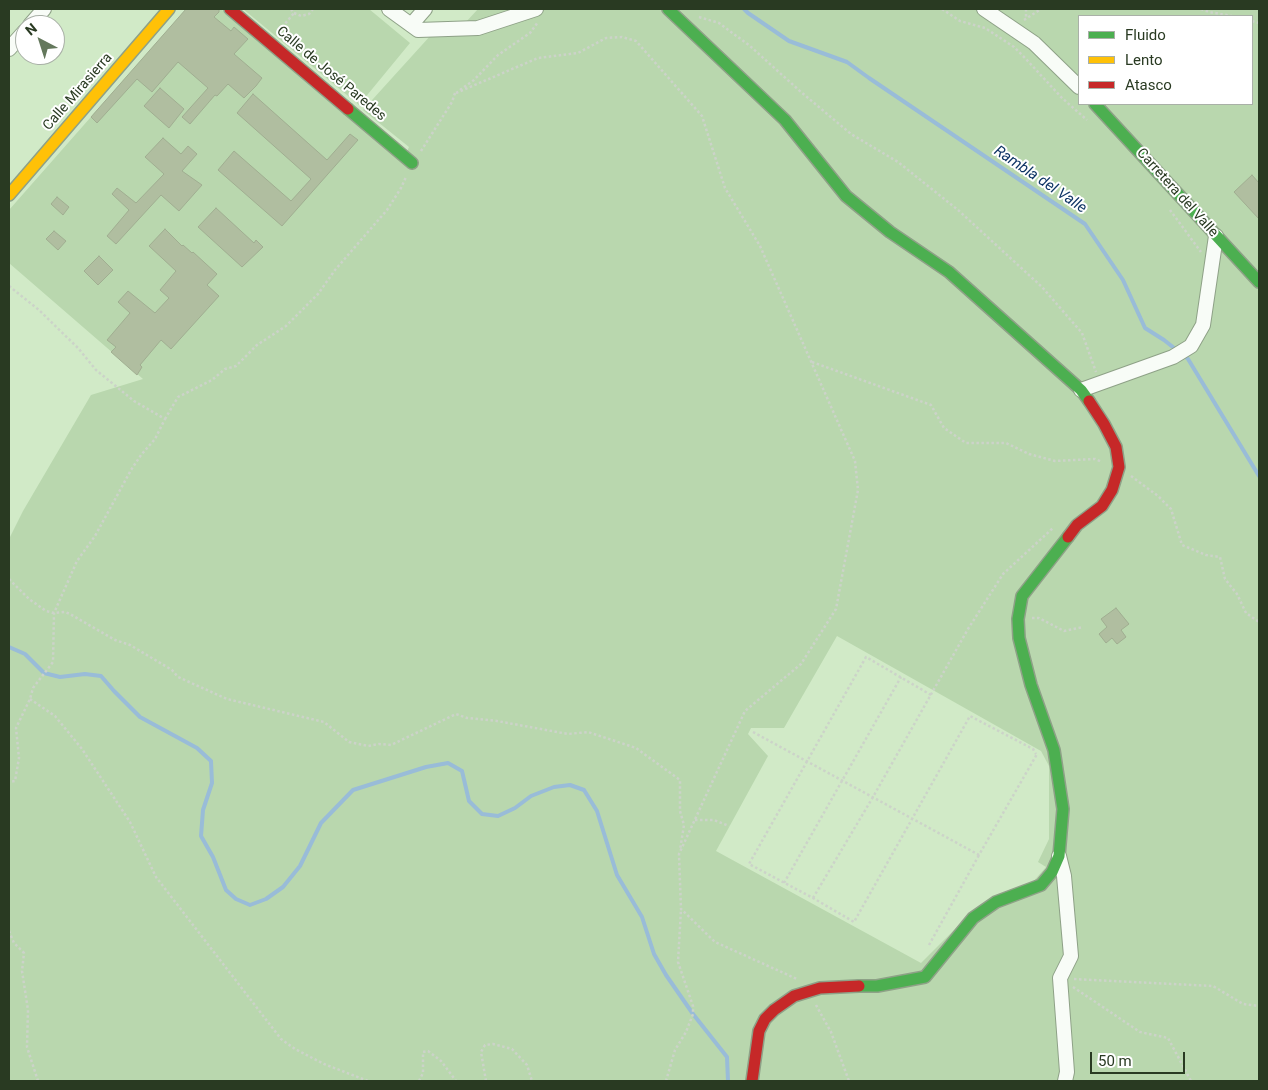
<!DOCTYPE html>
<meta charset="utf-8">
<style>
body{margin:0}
#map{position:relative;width:1268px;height:1090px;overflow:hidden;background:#d1eac7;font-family:Roboto,sans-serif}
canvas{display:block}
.frame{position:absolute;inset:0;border:10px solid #293a22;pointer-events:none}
.legend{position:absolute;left:1078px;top:15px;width:175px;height:90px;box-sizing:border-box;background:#fff;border:1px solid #a9b0a7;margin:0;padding:6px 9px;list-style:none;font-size:15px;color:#293a22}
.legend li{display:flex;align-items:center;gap:10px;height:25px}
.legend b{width:25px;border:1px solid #a9b0a7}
.north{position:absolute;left:15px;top:15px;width:50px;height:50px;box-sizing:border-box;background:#fff;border:1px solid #a9b0a7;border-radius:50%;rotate:320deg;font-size:14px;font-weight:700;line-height:20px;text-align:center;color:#293a22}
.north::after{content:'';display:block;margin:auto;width:18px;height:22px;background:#64785c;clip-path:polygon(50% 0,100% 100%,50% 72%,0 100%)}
.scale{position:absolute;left:1090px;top:1052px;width:95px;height:22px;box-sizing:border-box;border:2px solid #293a22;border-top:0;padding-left:6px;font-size:15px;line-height:18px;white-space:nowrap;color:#293a22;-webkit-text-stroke:4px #fff;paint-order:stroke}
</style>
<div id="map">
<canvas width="1268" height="1090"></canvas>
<div class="frame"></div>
<ul class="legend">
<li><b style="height:6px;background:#4caf50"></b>Fluido</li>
<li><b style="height:6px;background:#ffc107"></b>Lento</li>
<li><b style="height:6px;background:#c62828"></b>Atasco</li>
</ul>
<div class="north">N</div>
<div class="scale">50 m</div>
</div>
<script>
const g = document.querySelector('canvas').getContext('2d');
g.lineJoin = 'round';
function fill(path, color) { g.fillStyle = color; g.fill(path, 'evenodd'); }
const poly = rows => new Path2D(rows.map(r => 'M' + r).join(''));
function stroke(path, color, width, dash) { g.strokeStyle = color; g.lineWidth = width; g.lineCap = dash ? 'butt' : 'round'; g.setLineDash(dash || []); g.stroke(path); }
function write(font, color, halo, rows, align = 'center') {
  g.font = font + ' Roboto,sans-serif'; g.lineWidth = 4; g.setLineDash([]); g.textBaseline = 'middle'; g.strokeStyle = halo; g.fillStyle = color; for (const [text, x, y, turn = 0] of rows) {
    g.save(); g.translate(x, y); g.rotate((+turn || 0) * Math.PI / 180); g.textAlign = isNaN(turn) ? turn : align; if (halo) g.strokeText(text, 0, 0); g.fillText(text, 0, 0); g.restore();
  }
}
fill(poly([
 [186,9,221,9,402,163,409,147,363,110,441,24,466,22,478,9,1259,9,1259,1081,9,1081,9,539,23,511,91,395,143,379,9,263,9,210],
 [1079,16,1252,16,1252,104,1079,104],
 [837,636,1041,751,1049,766,1049,839,1038,862,1046,867,1031,884,965,919,921,963,716,851,768,756,748,734,751,728,784,728],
 [243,9,369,9,410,43,359,105]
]), '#b9d7ae');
stroke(poly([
 [744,9,748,13,789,41,847,62,869,78,1085,224,1123,280,1145,328,1164,340,1188,359,1259,476],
 [9,647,25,654,44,673,60,677,85,674,101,676,114,691,140,717,197,748,211,761,212,783,203,810,201,836,213,857,226,890,236,899,250,905,266,899,283,887,300,866,321,823,353,790,426,767,448,763,462,771,469,801,482,814,498,816,515,808,531,796,554,787,570,785,584,790,597,811,617,875,642,917,654,954,666,975,693,1014,727,1057,728,1081]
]), '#99bcd8', 4);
const building = poly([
 [186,9,219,9,219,12,214,17,231,31,234,27,248,39,234,54,262,78,256,86,244,98,228,84,217,96,215,95,190,124,182,117,208,88,178,62,152,92,137,79,97,123,91,117,186,9],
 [160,88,184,109,169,128,144,106,160,88],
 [253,94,327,160,350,134,358,140,282,226,218,170,234,151,291,201,311,179,237,113,253,94],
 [163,138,181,154,188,146,197,154,182,171,202,185,179,211,161,195,116,244,107,236,129,210,112,194,117,188,136,203,164,174,145,157,163,138],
 [1252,175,1259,183,1259,219,1234,192,1252,175],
 [57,197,69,207,63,215,51,204,57,197],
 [216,208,254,243,256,240,263,247,242,267,198,227,216,208],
 [165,229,182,246,183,245,192,253,193,252,217,274,207,285,219,296,171,349,161,340,140,365,142,367,137,375,111,352,116,347,107,340,130,313,118,302,128,291,155,313,169,298,160,290,176,271,149,246,165,229],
 [54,231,66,241,58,250,46,239,54,231],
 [99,256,113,270,98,285,84,271,99,256],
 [1116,608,1129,624,1121,630,1126,637,1117,644,1112,638,1106,643,1099,634,1107,627,1101,619,1116,608]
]);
fill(building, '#b0bea0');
stroke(building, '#a0ae91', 1);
const street = poly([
 [389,9,418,30,478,28,536,9],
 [984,9,1034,43,1079,87],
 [30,25,44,9],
 [411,25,425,9],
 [9,49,25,31],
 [1081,390,1173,357,1191,346,1203,325,1216,236],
 [1059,856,1064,876,1071,956,1060,978,1067,1072,1065,1081]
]);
const fast = poly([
 [668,9,785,120,846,196,890,232,949,272,1081,390,1089,401],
 [1095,104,1259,282],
 [348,109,412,163],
 [859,986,877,986,925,977,973,918,996,902,1041,885,1052,872,1059,856,1063,809,1054,750,1031,685,1019,638,1018,619,1022,596,1068,537]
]);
const slow = poly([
 [9,195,169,9]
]);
const jam = poly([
 [230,9,348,109],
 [1068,537,1077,525,1102,506,1112,490,1119,467,1116,447,1104,424,1089,401],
 [752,1081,759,1031,765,1019,774,1010,794,996,820,988,859,986]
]);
stroke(street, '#8ea187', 16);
stroke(fast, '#8ea187', 14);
stroke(slow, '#8ea187', 14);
stroke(jam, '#8ea187', 14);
stroke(poly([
 [291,9,294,13,301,16,309,14,313,9],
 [942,9,960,21,985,28,1014,47,1025,58,1062,98,1087,120],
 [1026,9,1026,18],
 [1201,9,1209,12,1232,16],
 [699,17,719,23,750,46,801,92,851,134,898,162,958,210,1042,287,1082,333,1096,372],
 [1024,20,1041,9],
 [1252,21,1259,23],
 [279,31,294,13],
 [460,90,474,80,498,55,530,33,538,22],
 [456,93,538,58,578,53,606,38,622,37,636,41,702,116,725,188,760,246,855,461,858,490,836,609,801,664,745,711,679,854,681,909,715,942,797,979],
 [421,151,452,102,455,93],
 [1170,210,1201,252],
 [9,286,39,310,78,348,96,370,134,401,165,419,155,439,141,455,131,470,95,536,77,561,54,613,53,662,33,688,30,699,16,728,19,758,15,781,9,782],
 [812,362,931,405,944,428,966,443,1006,443,1029,454,1055,461,1095,459,1102,462],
 [165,419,178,397,212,380,225,369,236,366,257,345,286,326,318,294,335,270,387,210,401,188,406,177],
 [1131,476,1158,496,1171,509,1182,545,1206,555,1220,557,1225,579,1237,594,1246,613,1259,622],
 [9,579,29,599,46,611,54,613,65,612,70,614,115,640,130,645,172,670,178,677,227,699,324,722,349,742,368,746,379,744,391,745,456,714,467,718,497,721,568,734,588,732,636,748,680,780,680,811,684,825,680,850],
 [1032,618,1039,618,1064,631,1083,627],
 [931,695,866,657,749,864,813,898,854,922,970,716,1033,749,1036,754],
 [30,699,55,716,82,749,130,822,156,877,281,1039,295,1049,324,1064,368,1081],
 [753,732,979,855,1037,754],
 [695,820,714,820,729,826],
 [784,883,901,677],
 [813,898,873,797,968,629,1003,574,1053,528],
 [9,931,14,943,24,953,22,971,28,1010,27,1047,38,1081],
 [929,945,979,855],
 [1074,979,1213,986,1243,1004,1259,1006],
 [1073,987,1140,1032,1168,1038,1191,1081],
 [816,1005,831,1032,849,1081],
 [419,1081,423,1073,423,1052,428,1051,441,1061,456,1081],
 [486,1081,481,1052,485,1045,493,1044,512,1049,527,1065,532,1081],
 [666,1081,675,1050,686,1032,693,1014,693,1006,678,962,681,909]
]), '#ccd3c9', 2.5, [2.5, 2.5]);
stroke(street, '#f8fcf7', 14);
stroke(fast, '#4caf50', 11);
stroke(slow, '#ffc107', 11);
stroke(jam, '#c62828', 11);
write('14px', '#293a22', '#fff', [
 ["Calle de José Paredes",331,74,40],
 ["Calle Mirasierra",78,92,-49],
 ["Carretera del Valle",1177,193,48]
]);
write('italic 15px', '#0d3364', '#fff', [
 ["Rambla del Valle",1040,180,34]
]);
</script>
